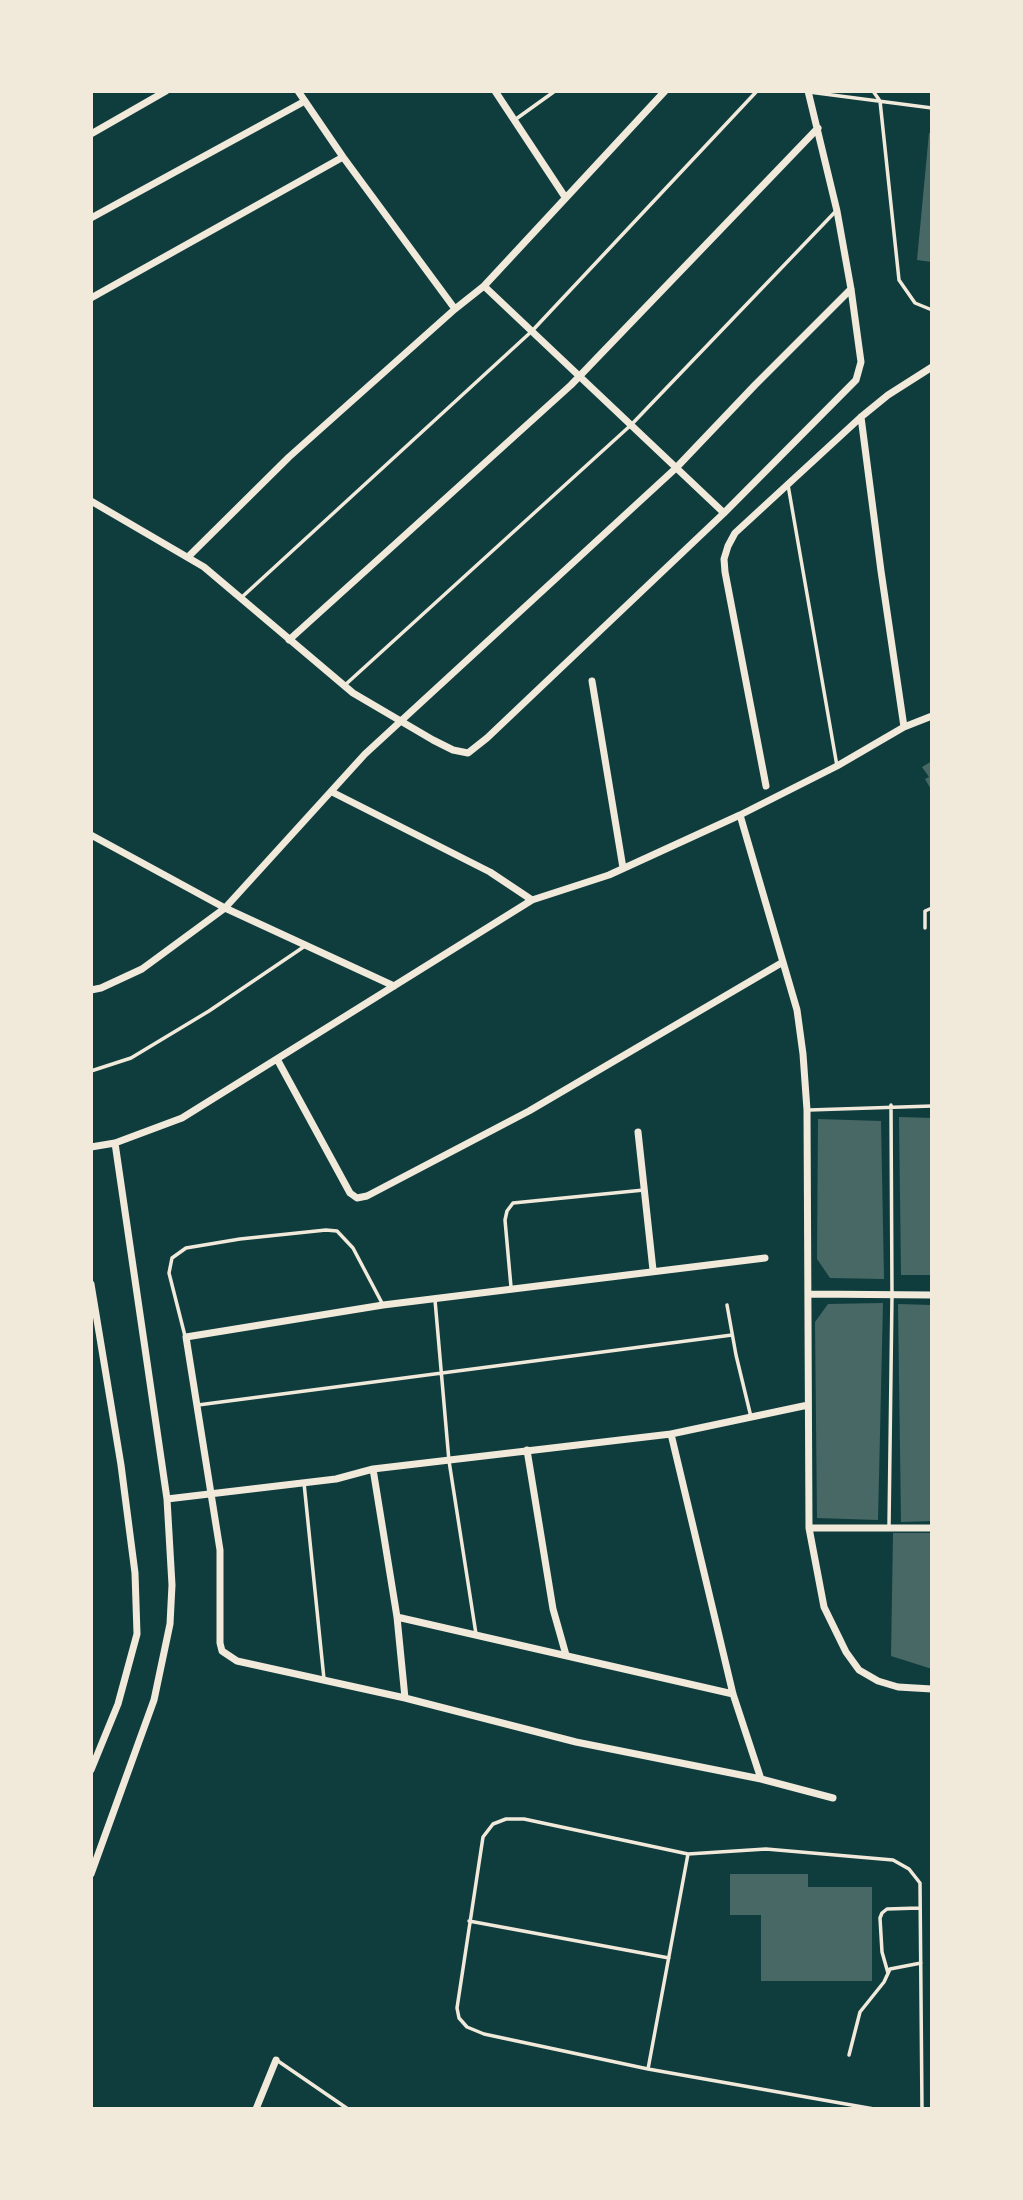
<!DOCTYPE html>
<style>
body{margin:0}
#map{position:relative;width:1023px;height:2200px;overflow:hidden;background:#0f3d3e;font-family:Lora,serif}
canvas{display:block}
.frame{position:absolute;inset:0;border:93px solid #f1e9da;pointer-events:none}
</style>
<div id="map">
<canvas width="1023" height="2200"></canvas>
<div class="frame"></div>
</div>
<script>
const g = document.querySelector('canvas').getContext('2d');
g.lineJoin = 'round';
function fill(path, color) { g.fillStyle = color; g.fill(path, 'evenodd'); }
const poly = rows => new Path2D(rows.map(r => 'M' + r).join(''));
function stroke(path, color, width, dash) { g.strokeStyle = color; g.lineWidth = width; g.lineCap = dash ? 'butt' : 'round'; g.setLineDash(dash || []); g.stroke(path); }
fill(poly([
 [929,133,932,133,932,262,917,260],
 [932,761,932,791,925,779,929,777,922,767],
 [899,1117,932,1118,932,1275,901,1275],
 [818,1119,881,1121,884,1279,830,1278,817,1259],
 [883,1303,878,1520,817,1518,815,1322,828,1304],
 [898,1304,932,1305,932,1521,901,1522],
 [893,1533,932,1533,932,1669,891,1656],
 [730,1874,808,1874,808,1887,872,1887,872,1981,761,1981,761,1915,730,1915]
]), '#486865');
stroke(poly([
 [873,91,880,101,899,280,915,303,932,310],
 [809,92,932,108],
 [516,119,555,91],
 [788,485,837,766],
 [242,597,532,331,757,91],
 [345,685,631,425,835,212],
 [925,928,925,911,932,908],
 [91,1071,131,1058,209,1011,305,946],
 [809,1110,932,1106],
 [511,1287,505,1220,507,1211,513,1203,644,1190],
 [435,1300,449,1461,476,1634],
 [727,1305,736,1355,751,1417],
 [185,1336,169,1273,172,1258,186,1248,240,1239,326,1230,337,1231,353,1248,382,1303],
 [198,1405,732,1335],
 [304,1483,324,1679],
 [889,1526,892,1295,891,1105],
 [469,1921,669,1958],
 [888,1973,882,1952,880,1918,882,1913,887,1909,919,1908],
 [849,2055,860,2012,884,1982,890,1969,921,1963],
 [278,2061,348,2109],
 [648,2069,688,1854],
 [874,2109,648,2069,484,2034,467,2027,459,2018,457,2008,483,1837,493,1824,506,1819,524,1819,688,1854,766,1849,893,1860,909,1869,920,1883,922,2109]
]), '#f1e9da', 3.5);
stroke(poly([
 [298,91,343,157,455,309],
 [495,91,565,197],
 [91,134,166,91],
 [91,218,305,101],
 [484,286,724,513],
 [91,298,343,157],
 [861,417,881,571,904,727],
 [91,501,204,567,353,693,433,740,453,750,468,753,487,738,724,513,856,380,861,362,851,289,837,211,808,91],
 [188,557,289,457,455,309,484,286,665,91],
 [289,640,571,385,818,128],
 [592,681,623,868],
 [766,786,725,572,724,559,728,546,735,533,861,417,888,395,932,367],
 [332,792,490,872,532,900],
 [740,815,797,1010,803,1054,807,1110,809,1528,824,1607,846,1652,859,1670,878,1681,898,1687,932,1689],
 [91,835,225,908,394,986],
 [91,990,101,988,142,969,225,908,365,754,676,468,755,385,851,289],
 [277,1059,350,1193,357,1198,367,1196,529,1111,783,962],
 [638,1132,653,1270],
 [91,1147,115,1143,182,1118,532,900,609,875,740,815,837,766,904,727,932,716],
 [765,1258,383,1305,186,1337,220,1550,220,1643,222,1651,237,1661,405,1698,576,1742,761,1779,833,1798],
 [91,1284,121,1465,135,1573,137,1634,118,1704,91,1770],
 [808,1294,932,1295],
 [671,1434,733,1694,761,1779],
 [527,1450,553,1609,566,1655],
 [373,1469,397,1617,405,1698],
 [167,1499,336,1479,373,1469,671,1434,808,1405],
 [809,1528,932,1528],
 [397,1617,733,1694],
 [91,1874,154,1700,170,1624,172,1585,167,1499,115,1143],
 [256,2109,276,2060]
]), '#f1e9da', 7);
</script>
